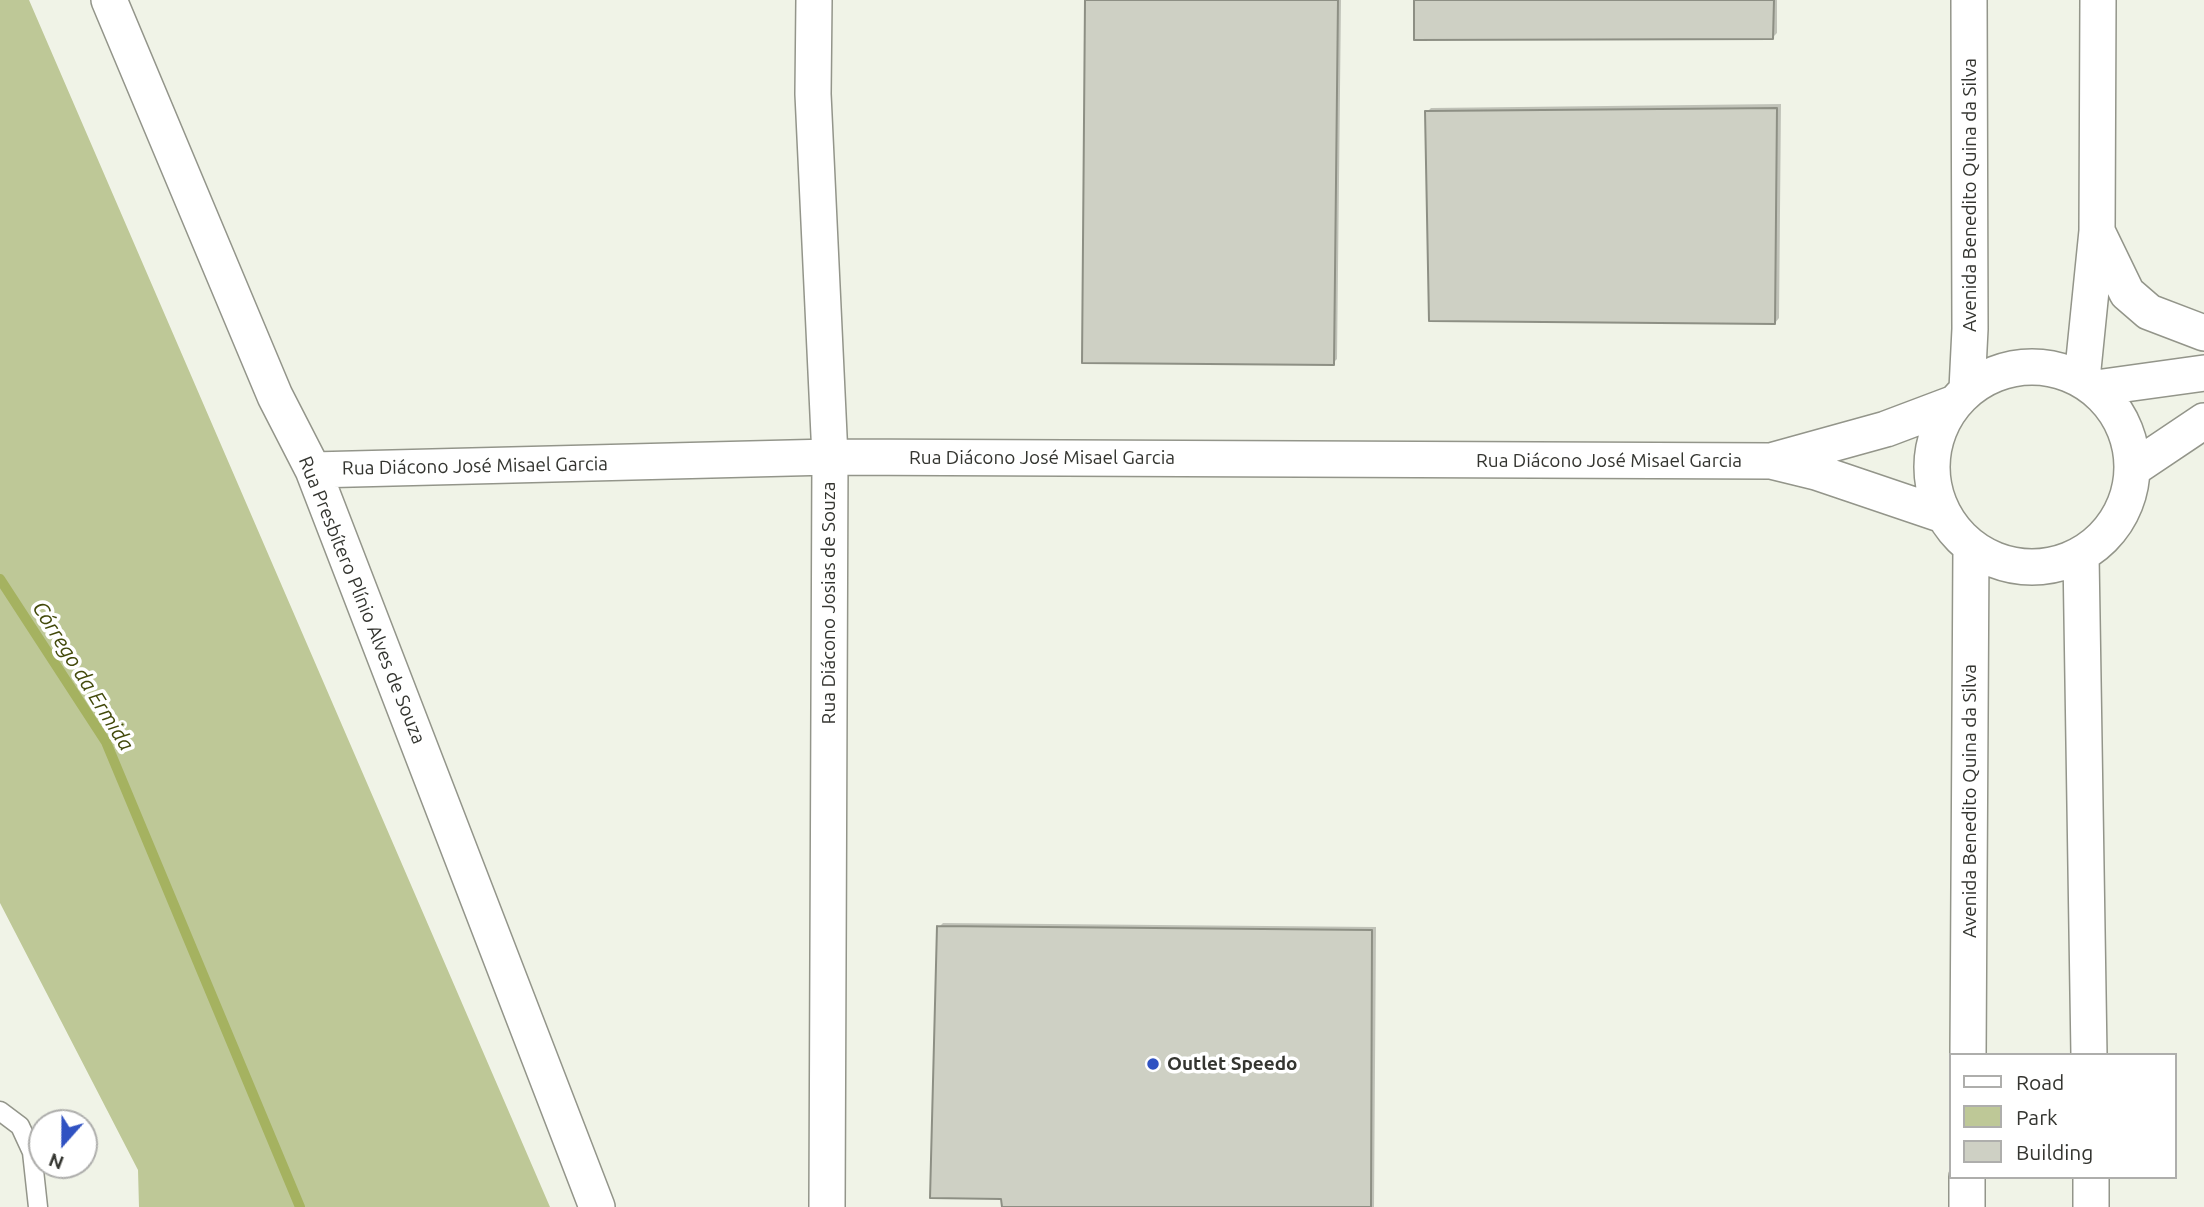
<!DOCTYPE html>
<meta charset="utf-8">
<style>
body{margin:0}
#map{position:relative;width:2204px;height:1207px;overflow:hidden;background:#f0f3e7;font-family:Ubuntu,sans-serif}
canvas{display:block}
.legend{position:absolute;left:1949px;top:1053px;width:228px;height:126px;box-sizing:border-box;background:#fff;border:2px solid #aeaeac;margin:0;padding:9px 12px;list-style:none;font-size:21px;color:#343530}
.legend li{display:flex;align-items:center;gap:14px;height:35px}
.legend b{width:35px;border:2px solid #aeaeac}
.north{position:absolute;left:28px;top:1109px;width:70px;height:70px;box-sizing:border-box;background:#fff;border:2px solid #aeaeac;border-radius:50%;rotate:201deg;font-size:19px;font-weight:700;line-height:28px;text-align:center;color:#343530}
.north::after{content:'';display:block;margin:auto;width:24px;height:32px;background:#3052c2;clip-path:polygon(50% 0,100% 100%,50% 72%,0 100%)}
</style>
<div id="map">
<canvas width="2204" height="1207"></canvas>
<ul class="legend">
<li><b style="height:9px;background:#fff"></b>Road</li>
<li><b style="height:19px;background:#bec897"></b>Park</li>
<li><b style="height:19px;background:#ced0c4"></b>Building</li>
</ul>
<div class="north">N</div>
</div>
<script>
const g = document.querySelector('canvas').getContext('2d');
g.lineJoin = 'round';
function fill(path, color) { g.fillStyle = color; g.fill(path, 'evenodd'); }
const poly = rows => new Path2D(rows.map(r => 'M' + r).join(''));
function stroke(path, color, width, dash) { g.strokeStyle = color; g.lineWidth = width; g.lineCap = dash ? 'butt' : 'round'; g.setLineDash(dash || []); g.stroke(path); }
function write(font, color, halo, rows, align = 'center') {
  g.font = font + ' Ubuntu,sans-serif'; g.lineWidth = 7; g.setLineDash([]); g.textBaseline = 'middle'; g.strokeStyle = halo; g.fillStyle = color; for (const [text, x, y, turn = 0] of rows) {
    g.save(); g.translate(x, y); g.rotate((+turn || 0) * Math.PI / 180); g.textAlign = isNaN(turn) ? turn : align; if (halo) g.strokeText(text, 0, 0); g.fillText(text, 0, 0); g.restore();
  }
}
fill(poly([
 [0,0,29,0,550,1207,139,1207,138,1170,0,903]
]), '#bec897');
fill(poly([
 [1087,0,1341,0,1337,359,1333,363],
 [1415,0,1777,0,1777,33,1772,38],
 [1781,104,1779,318,1775,323,1427,112,1431,108],
 [943,923,1376,927,1374,1207,1003,1207,939,927]
]), '#0003');
stroke(poly([
 [0,579,106,742,300,1207]
]), '#a5b260', 10);
const building = poly([
 [1085,0,1338,0,1334,365,1082,363,1085,0],
 [1414,0,1774,0,1773,39,1414,40,1414,0],
 [1777,108,1775,324,1429,321,1425,111,1777,108],
 [937,926,1372,930,1371,1207,1002,1207,1001,1199,930,1198,937,926]
]);
fill(building, '#ced0c4');
stroke(building, '#8d8f84', 2);
const service = poly([
 [0,1111,20,1126,32,1152,38,1207]
]);
const minor = poly([
 [109,0,275,396,313,470,597,1207],
 [814,0,813,94,830,457,827,1207],
 [2097,231,2127,293,2149,312,2204,333],
 '1932 467a100 100 0 1 1 200 0a100 100 0 1 1-200 0Z',
 [2082,379,2097,231,2098,0],
 [2096,388,2204,373],
 [1967,389,1970,329,1969,0],
 [1774,460,1886,429,1955,403],
 [2134,468,2204,421],
 [313,470,830,457,1771,461,1816,472,1943,515],
 [2081,555,2089,1055],
 [1968,1055,1971,548],
 [2091,1177,2091,1207],
 [1967,1207,1967,1177]
]);
stroke(service, '#93958a', 21);
stroke(minor, '#93958a', 38);
stroke(service, '#fff', 18);
stroke(minor, '#fff', 35);
for (const [x, y, r, color] of [
 [1153,1064,7,"#3052c2"]
]) { const dot = new Path2D(); dot.arc(x, y, r, 0, 2 * Math.PI); g.fillStyle = color; g.fill(dot); stroke(dot, '#fff', 2.5); }
write('19px', '#343530', '#fff', [
 ["Avenida Benedito Quina da Silva",1970,195,-90],
 ["Rua Diácono José Misael Garcia",1042,458],
 ["Rua Diácono José Misael Garcia",1609,461],
 ["Rua Diácono José Misael Garcia",475,466,-1],
 ["Rua Presbítero Plínio Alves de Souza",362,600,68],
 ["Rua Diácono Josias de Souza",829,603,-90],
 ["Avenida Benedito Quina da Silva",1970,801,-90]
]);
write('bold 19px', '#343530', '#fff', [
 ["Outlet Speedo",1167,1064]
], 'left');
write('italic 21px', '#42490a', '#fff', [
 ["Córrego da Ermida",83,676,58]
]);
</script>
